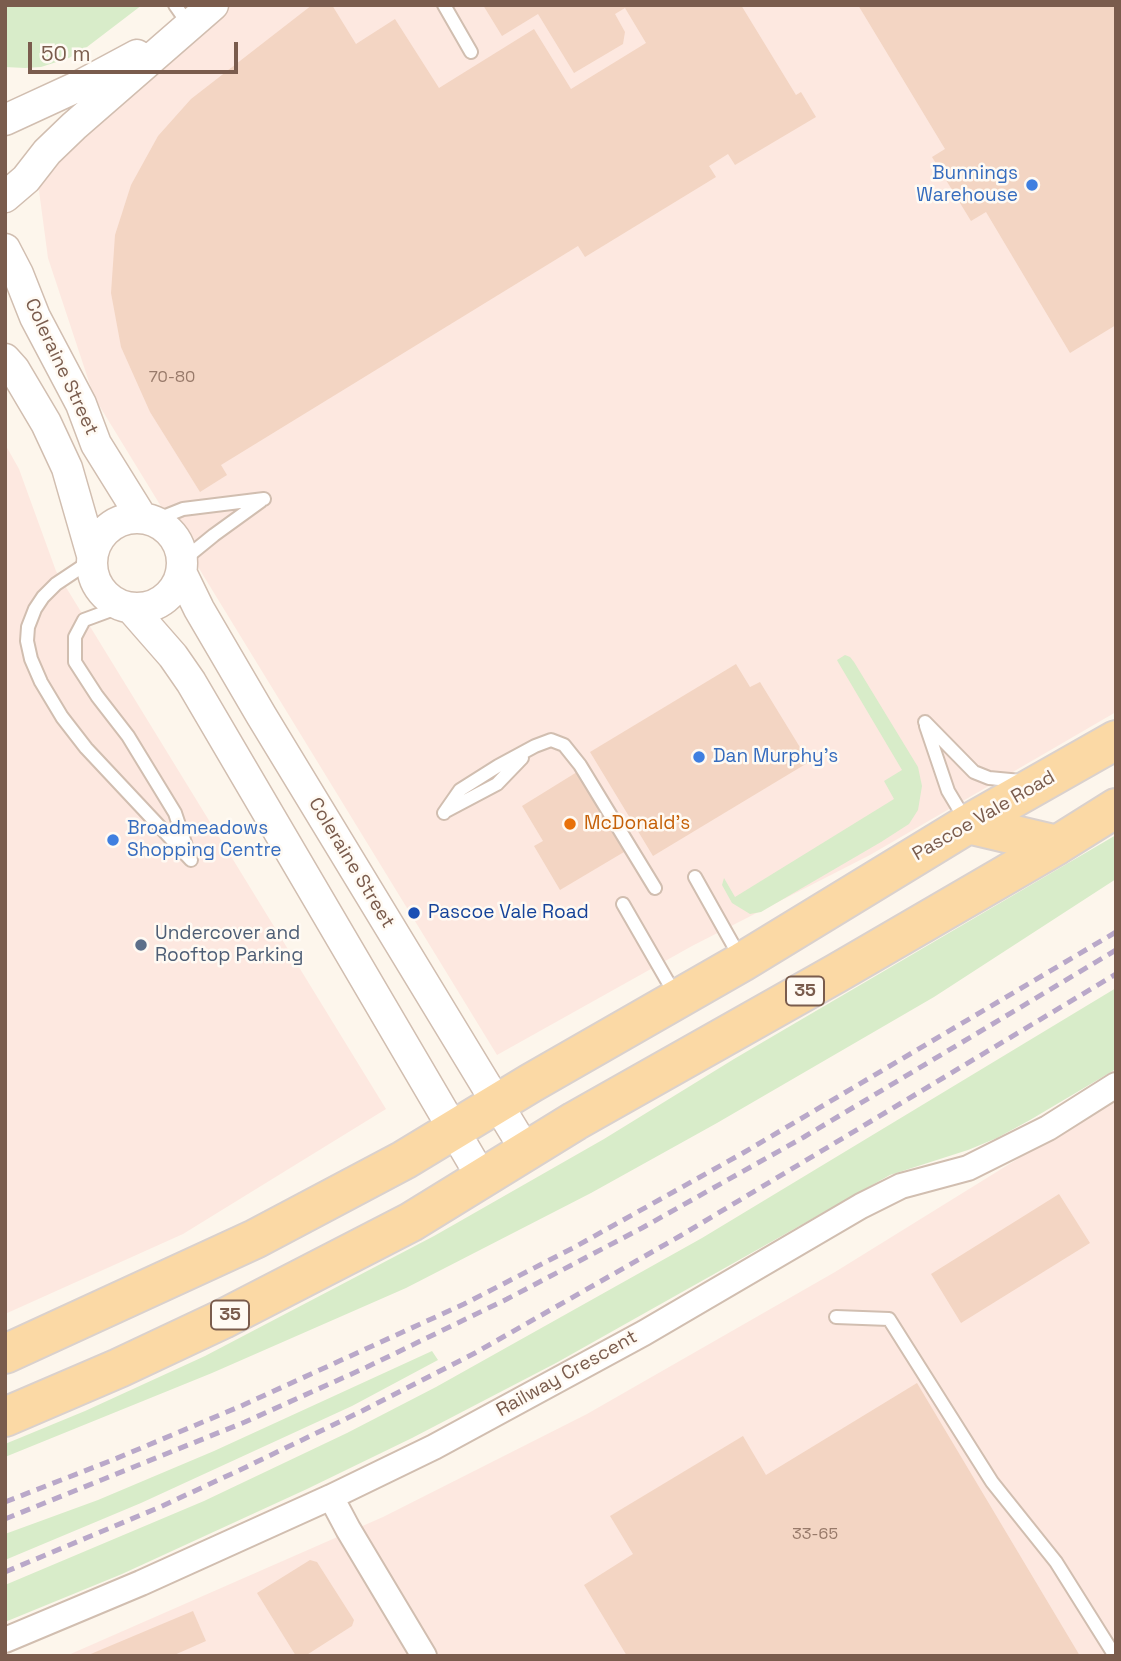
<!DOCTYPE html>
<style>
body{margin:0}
#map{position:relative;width:1121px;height:1661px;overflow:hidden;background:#fdf6ec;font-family:"Space Grotesk",sans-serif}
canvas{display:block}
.frame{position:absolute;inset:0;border:7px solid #7a5c4d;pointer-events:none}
.scale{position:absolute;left:28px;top:42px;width:210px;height:32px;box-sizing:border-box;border:4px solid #7a5c4d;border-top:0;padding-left:9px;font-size:21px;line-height:24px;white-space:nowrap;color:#7a5c4d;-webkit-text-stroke:5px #fffaf3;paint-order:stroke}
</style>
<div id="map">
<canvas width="1121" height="1661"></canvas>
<div class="frame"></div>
<div class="scale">50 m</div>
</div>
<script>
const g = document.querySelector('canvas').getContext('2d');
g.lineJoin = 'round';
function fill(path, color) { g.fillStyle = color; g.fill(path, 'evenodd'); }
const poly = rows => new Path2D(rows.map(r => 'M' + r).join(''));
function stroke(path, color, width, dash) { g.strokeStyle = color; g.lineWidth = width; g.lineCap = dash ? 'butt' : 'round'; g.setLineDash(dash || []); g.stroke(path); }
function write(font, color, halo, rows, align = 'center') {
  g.font = font + ' "Space Grotesk",sans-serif'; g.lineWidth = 5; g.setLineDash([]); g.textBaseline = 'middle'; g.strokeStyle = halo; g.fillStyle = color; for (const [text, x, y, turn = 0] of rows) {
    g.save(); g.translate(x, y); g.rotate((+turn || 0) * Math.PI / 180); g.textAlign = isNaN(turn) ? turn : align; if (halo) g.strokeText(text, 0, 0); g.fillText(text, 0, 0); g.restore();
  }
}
fill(poly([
 [202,5,1116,5,1116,712,870,855,692,946,497,1055,94,397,48,258,34,153],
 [5,444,19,469,56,571,386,1109,183,1234,5,1314],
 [1116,1098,1116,1656,66,1656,383,1517,587,1414,835,1272]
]), '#fde8e0');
fill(poly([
 [5,5,142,5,87,47,69,58,41,67,25,68,5,67],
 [845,655,850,657,854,662,918,767,922,786,918,810,909,824,881,842,761,912,750,914,732,903,722,885,724,878,735,897,894,799,884,781,902,770,838,662,837,660],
 [1116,835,1116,879,934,997,717,1123,591,1193,406,1288,212,1373,5,1457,5,1444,85,1411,205,1356,434,1236,604,1139,734,1059],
 [1116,988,1116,1069,1030,1120,997,1138,968,1150,890,1175,556,1363,412,1438,307,1489,122,1574,5,1622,5,1585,204,1501,347,1433,436,1387,702,1238],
 [432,1351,438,1360,352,1406,141,1503,5,1560,5,1534,98,1500,214,1451]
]), '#d8ecc9');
fill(poly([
 [312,5,332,5,356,44,395,19,439,88,534,29,571,89,646,43,625,8,615,14,625,32,623,44,574,73,538,14,502,36,483,5,741,5,796,95,801,92,816,117,735,165,728,154,709,166,716,177,585,257,578,246,221,465,227,475,200,492,150,412,121,347,111,293,115,235,131,185,158,136,191,99],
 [858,5,1116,5,1116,325,1070,353,986,212,971,221,932,157,945,149],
 [736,664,750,687,760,682,809,762,653,856,590,752],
 [577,772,624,852,560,890,534,846,543,841,522,806],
 [1059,1194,1090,1243,961,1323,931,1274],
 [917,1383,1080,1656,627,1656,584,1585,633,1554,610,1516,743,1436,766,1475],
 [310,1560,317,1562,354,1620,352,1626,305,1656,296,1656,257,1593],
 [193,1611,206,1641,172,1656,86,1656]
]), '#f3d5c3');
const service = poly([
 [175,5,189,25],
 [444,5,471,52],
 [153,521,183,509,264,499],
 [92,560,56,584,43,597,35,609,28,627,27,641,31,659,41,682,62,717,86,748,191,860],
 [182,561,214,535,261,501],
 [122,606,84,620,75,637,75,662,97,696,128,736,175,813,189,855],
 [925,722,974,772,989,778,1021,781],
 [926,726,948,791,966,821],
 [446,811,497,784,522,758],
 [444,813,460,790,498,766,535,746,551,740,564,745,580,765,655,888],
 [695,877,741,959],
 [623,904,676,996],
 [836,1317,889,1319,992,1482,1056,1562,1115,1656]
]);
const minor = poly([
 [331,1497,348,1529,424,1656],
 [5,1640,141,1583,331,1497,434,1447,644,1333,861,1206,901,1186,968,1168,1048,1128,1116,1085]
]);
const tertiary = poly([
 [5,120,81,85,137,55],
 [5,197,26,179,47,152,74,126,213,5],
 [5,249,18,274,35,317,81,404,96,444,142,518],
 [5,359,14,369,46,423,67,468,92,555],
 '92 563a45 45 0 1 1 90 0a45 45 0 1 1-90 0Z',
 [181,572,199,609,261,715,526,1151],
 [131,608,173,656,191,682,482,1178]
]);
const primary = poly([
 [968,824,1057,845],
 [5,1354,255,1239,404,1160,531,1083,742,962,968,824,1116,740],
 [5,1417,119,1368,223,1319,411,1222,575,1121,837,973,1057,845,1116,808]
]);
stroke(service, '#d1beb0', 16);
stroke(minor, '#d1beb0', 28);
stroke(tertiary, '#d1beb0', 33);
stroke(primary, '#dad1cd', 42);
stroke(service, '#fff', 12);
stroke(minor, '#fff', 24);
stroke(tertiary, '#fff', 30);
stroke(primary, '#fbd9a5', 38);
stroke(poly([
 [5,1502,115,1459,241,1406,464,1304,573,1248,743,1153,1116,932],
 [5,1519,245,1422,367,1367,507,1299,642,1228,804,1137,1116,950],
 [5,1572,160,1507,242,1469,362,1411,475,1353,680,1236,1116,974]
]), '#b9a8c9', 5, [10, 7]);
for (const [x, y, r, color] of [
 [1032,185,7,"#3f7fe0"],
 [699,757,7,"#3f7fe0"],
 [570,824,7,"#e8710a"],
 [113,840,7,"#3f7fe0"],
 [414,913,7,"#1a4fb4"],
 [141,945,7,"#5c6f8a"]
]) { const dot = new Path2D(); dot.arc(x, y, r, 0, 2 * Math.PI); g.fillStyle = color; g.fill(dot); stroke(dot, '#fffaf3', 2.5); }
write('16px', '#987a6a', null, [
 ["70-80",172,378],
 ["33-65",815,1535]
]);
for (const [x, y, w] of [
 [805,991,38],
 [230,1315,38]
]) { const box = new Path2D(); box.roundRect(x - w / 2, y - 14.5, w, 29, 5); g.fillStyle = '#fffaf3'; g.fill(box); stroke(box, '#7a5c4d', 2); }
write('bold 18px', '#7a5c4d', null, [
 ["35",805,991],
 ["35",230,1315]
]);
write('19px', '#366cbe', '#fffaf3', [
 ["Bunnings",1018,174,"right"],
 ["Warehouse",1018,196,"right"],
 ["Dan Murphy's",713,757],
 ["Broadmeadows",127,829],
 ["Shopping Centre",127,851]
], 'left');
write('19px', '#7a5c4d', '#fffaf3', [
 ["Coleraine Street",61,367,65],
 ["Pascoe Vale Road",984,816,-30],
 ["Coleraine Street",351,863,59],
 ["Railway Crescent",567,1374,-29]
]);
write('19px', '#c56008', '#fffaf3', [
 ["McDonald's",584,824]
], 'left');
write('19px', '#164399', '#fffaf3', [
 ["Pascoe Vale Road",428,913]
], 'left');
write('19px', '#4e5e75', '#fffaf3', [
 ["Undercover and",155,934],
 ["Rooftop Parking",155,956]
], 'left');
</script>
